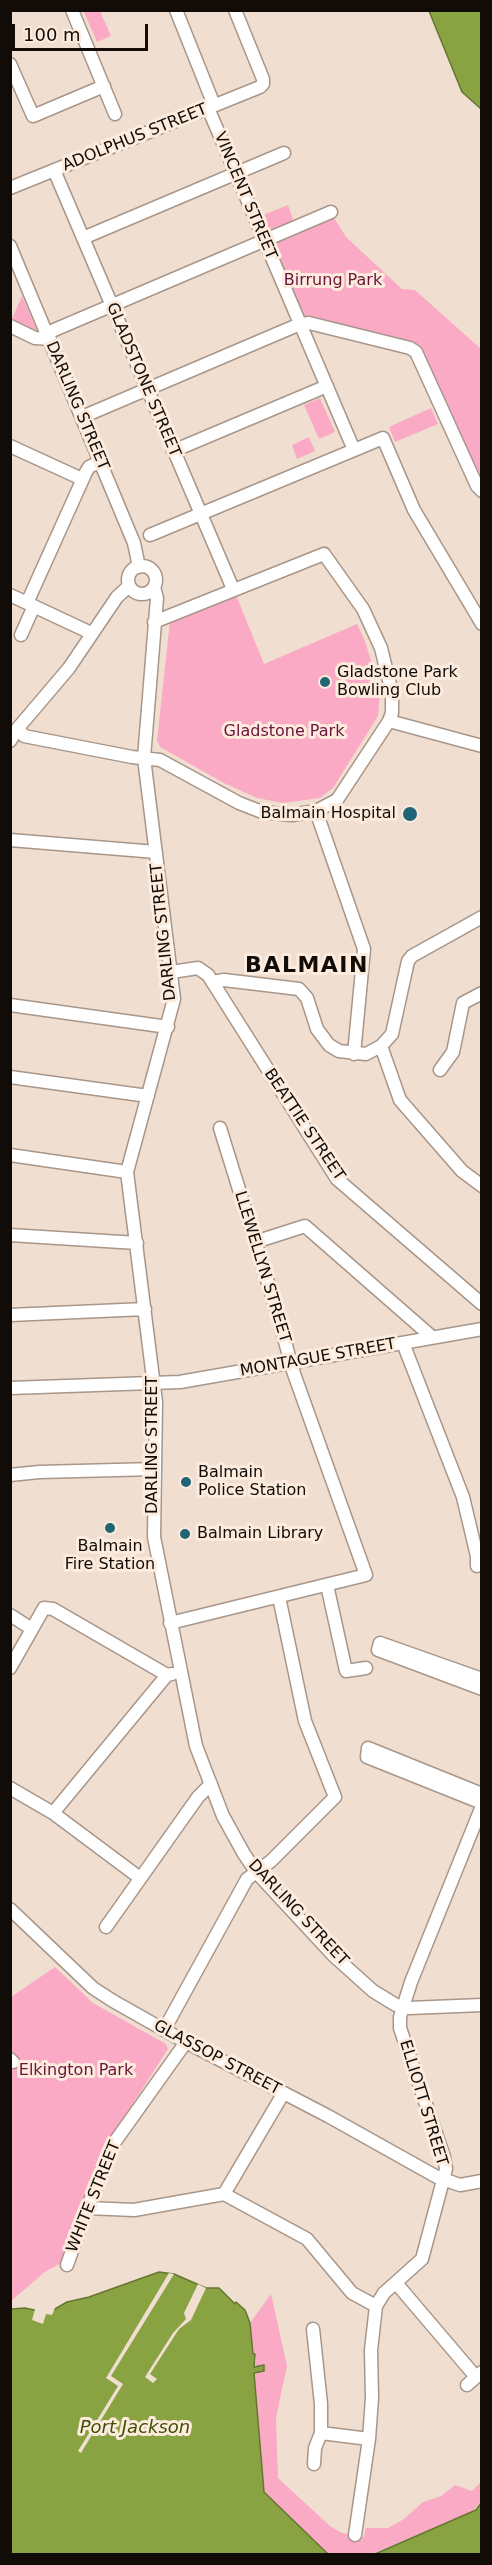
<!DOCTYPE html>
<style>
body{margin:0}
#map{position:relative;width:492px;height:2565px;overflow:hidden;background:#f0ded0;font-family:"DejaVu Sans",sans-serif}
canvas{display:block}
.frame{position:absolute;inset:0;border:12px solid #110c07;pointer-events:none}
.scale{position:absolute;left:12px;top:24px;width:136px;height:27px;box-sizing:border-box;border:3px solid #110c07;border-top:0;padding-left:8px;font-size:18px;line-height:21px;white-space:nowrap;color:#110c07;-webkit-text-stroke:4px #fdebdd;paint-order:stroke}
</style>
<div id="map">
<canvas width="492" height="2565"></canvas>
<div class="frame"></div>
<div class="scale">100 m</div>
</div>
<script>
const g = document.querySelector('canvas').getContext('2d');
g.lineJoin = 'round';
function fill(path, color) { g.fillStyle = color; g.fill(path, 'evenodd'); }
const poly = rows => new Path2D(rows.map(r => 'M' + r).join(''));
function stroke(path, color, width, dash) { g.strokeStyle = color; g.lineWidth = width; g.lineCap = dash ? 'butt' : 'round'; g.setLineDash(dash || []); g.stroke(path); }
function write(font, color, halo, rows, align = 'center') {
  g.font = font + ' "DejaVu Sans",sans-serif'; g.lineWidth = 6; g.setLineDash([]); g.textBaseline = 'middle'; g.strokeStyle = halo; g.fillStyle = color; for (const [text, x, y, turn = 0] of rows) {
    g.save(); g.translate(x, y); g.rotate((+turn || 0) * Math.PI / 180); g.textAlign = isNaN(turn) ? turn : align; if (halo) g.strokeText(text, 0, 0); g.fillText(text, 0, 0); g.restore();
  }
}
fill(poly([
 [89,10,100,11,111,36,97,42,84,12],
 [288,205,294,222,270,231,263,215],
 [333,216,346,237,402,289,415,290,481,349,481,481,443,401,420,345,303,316,270,244],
 [22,296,39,335,11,321],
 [320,398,335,432,319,439,304,405],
 [431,408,438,424,395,442,389,427],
 [309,437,315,451,297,459,292,445],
 [236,595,264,664,357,624,365,641,380,691,378,716,333,788,320,798,283,803,257,798,224,783,160,747,157,741,170,621],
 [55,1967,93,2003,166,2044,168,2049,108,2142,66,2249,67,2260,46,2271,11,2301,11,1997],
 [271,2294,287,2366,276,2418,278,2478,330,2526,342,2533,364,2537,366,2528,388,2528,404,2519,423,2502,441,2496,455,2485,472,2491,481,2482,481,2501,473,2511,372,2554,328,2554,264,2492,254,2373,264,2371,254,2367,253,2362,256,2361,255,2355,253,2355,250,2323]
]), '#fbaac6');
const water = poly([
 [429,11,481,11,481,109,462,92,429,11],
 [159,2272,174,2274,206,2288,219,2288,235,2304,236,2302,245,2310,250,2323,253,2354,255,2354,254,2367,264,2365,264,2371,254,2373,264,2492,328,2554,11,2554,11,2309,25,2308,48,2313,67,2302,89,2297,159,2272],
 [481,2503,481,2554,375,2554,476,2510,481,2503]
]);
fill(water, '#89a343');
stroke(water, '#657631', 1.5);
fill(poly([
 [169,2273,174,2274,111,2376,123,2384,81,2453,78,2451,118,2386,106,2378],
 [198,2284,206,2288,191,2320,179,2329,150,2374,157,2379,153,2383,145,2377,173,2333,186,2319,184,2313],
 [27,2305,46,2310,55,2308,52,2315,46,2314,43,2324,32,2320,35,2309]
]), '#f0ded0');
const minor = poly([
 [72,10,115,114],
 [176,10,214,105],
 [10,64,33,116,104,86],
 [208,108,354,450],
 [54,170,233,589],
 [10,188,260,87,263,84,263,79,235,10],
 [83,238,284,153],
 [10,246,134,543,139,567],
 [10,326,35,338,50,339],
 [47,333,331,212],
 [82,417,300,324,309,323,410,348,416,352,477,486,482,491],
 [10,446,82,479],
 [173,451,327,386],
 [150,535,383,438,414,510,482,624],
 '128 580a14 14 0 1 1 28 0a14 14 0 1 1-28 0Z',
 [154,587,157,598,144,758,174,999,127,1172,156,1402,154,1537,196,1746,223,1816,244,1854,257,1873,333,1955,373,1991,396,2005,409,2008,482,2005],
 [10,595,91,633],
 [27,603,86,472,89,467,101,461],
 [154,622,324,554,363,609,381,648,392,693,392,713,389,721],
 [21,635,34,606],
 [18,728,24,736,132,757,160,760,239,803,262,812,292,815,316,811,337,800,389,721,482,746],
 [10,741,18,728,69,668,117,597,129,586],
 [316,811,364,949,354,1054],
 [10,840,156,852],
 [171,972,198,968,208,975,337,1179,482,1304],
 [213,982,224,980,299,989,307,998,317,1029,329,1045,339,1051,366,1054,381,1046,392,1034,408,961,412,956,482,917],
 [10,1005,168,1027],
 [381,1046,400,1100,462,1171,482,1186],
 [440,1070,453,1052,463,1003,482,993],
 [10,1077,148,1096],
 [10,1155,127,1172],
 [10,1235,137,1243],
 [255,1242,305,1226,432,1337],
 [10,1315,145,1309],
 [403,1343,463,1497,477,1556,477,1566],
 [10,1388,180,1382,482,1329],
 [10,1475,39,1472,155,1469],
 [327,1585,346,1671,366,1668],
 [10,1615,32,1629],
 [170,1623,366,1575,293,1371,277,1312,220,1128],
 [10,1668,44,1608,53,1609,167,1675],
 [482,1679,380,1643,378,1650,482,1689],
 [10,1788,53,1813,140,1878],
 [482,1794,368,1748,367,1757,482,1803],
 [53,1813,167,1675,172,1674],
 [10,1909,93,1988,113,2001,182,2040,328,2116,437,2177,460,2185,482,2181],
 [106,1927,198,1797,211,1784],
 [164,2030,247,1879,271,1861,335,1797,305,1721,279,1597],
 [10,2059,13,2062],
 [224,2194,307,2239,352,2293,376,2306],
 [224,2194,283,2094],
 [87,2208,134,2210,224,2194],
 [67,2265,87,2208,114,2143,186,2042],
 [396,2283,476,2377,482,2372],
 [313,2329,321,2404,321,2433,369,2439],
 [467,2385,476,2377],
 [314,2464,315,2448,321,2433],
 [355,2535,369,2439,372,2398,371,2350,376,2306,384,2293,422,2259,446,2169,444,2157,400,2028,400,2017,411,1982,482,1806]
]);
stroke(minor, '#a79689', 15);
stroke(minor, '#fff', 12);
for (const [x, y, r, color] of [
 [325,682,6,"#1f6575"],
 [410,814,8,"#1f6575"],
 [186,1482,6,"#1f6575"],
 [110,1528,6,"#1f6575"],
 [185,1534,6,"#1f6575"]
]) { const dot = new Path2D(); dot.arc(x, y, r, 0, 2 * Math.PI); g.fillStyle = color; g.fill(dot); stroke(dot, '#fdebdd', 2); }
write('16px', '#110c07', '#fdebdd', [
 ["ADOLPHUS STREET",135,138,-22],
 ["VINCENT STREET",245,196,67],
 ["GLADSTONE STREET",143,380,67],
 ["DARLING STREET",77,406,67],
 ["DARLING STREET",164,932,-96],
 ["BEATTIE STREET",304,1125,56],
 ["LLEWELLYN STREET",262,1267,73],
 ["MONTAGUE STREET",318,1358,-10],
 ["DARLING STREET",153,1445,-90],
 ["DARLING STREET",298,1913,47],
 ["GLASSOP STREET",217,2058,28],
 ["ELLIOTT STREET",423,2103,73],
 ["WHITE STREET",94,2197,-68]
]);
write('16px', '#6b143c', '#fdebdd', [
 ["Birrung Park",333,281],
 ["Gladstone Park",284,732],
 ["Elkington Park",76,2071]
]);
write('16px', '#110c07', '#fdebdd', [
 ["Gladstone Park",337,673],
 ["Bowling Club",337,691],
 ["Balmain Hospital",396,814,"right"],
 ["Balmain",198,1473],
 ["Police Station",198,1491],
 ["Balmain Library",197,1534],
 ["Balmain",110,1547,"center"],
 ["Fire Station",110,1565,"center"]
], 'left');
write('italic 18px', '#3e4e04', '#fdebdd', [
 ["Port Jackson",135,2428]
]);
g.letterSpacing = '1.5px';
write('bold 22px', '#110c07', '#fdebdd', [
 ["BALMAIN",307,966]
]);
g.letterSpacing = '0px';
</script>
